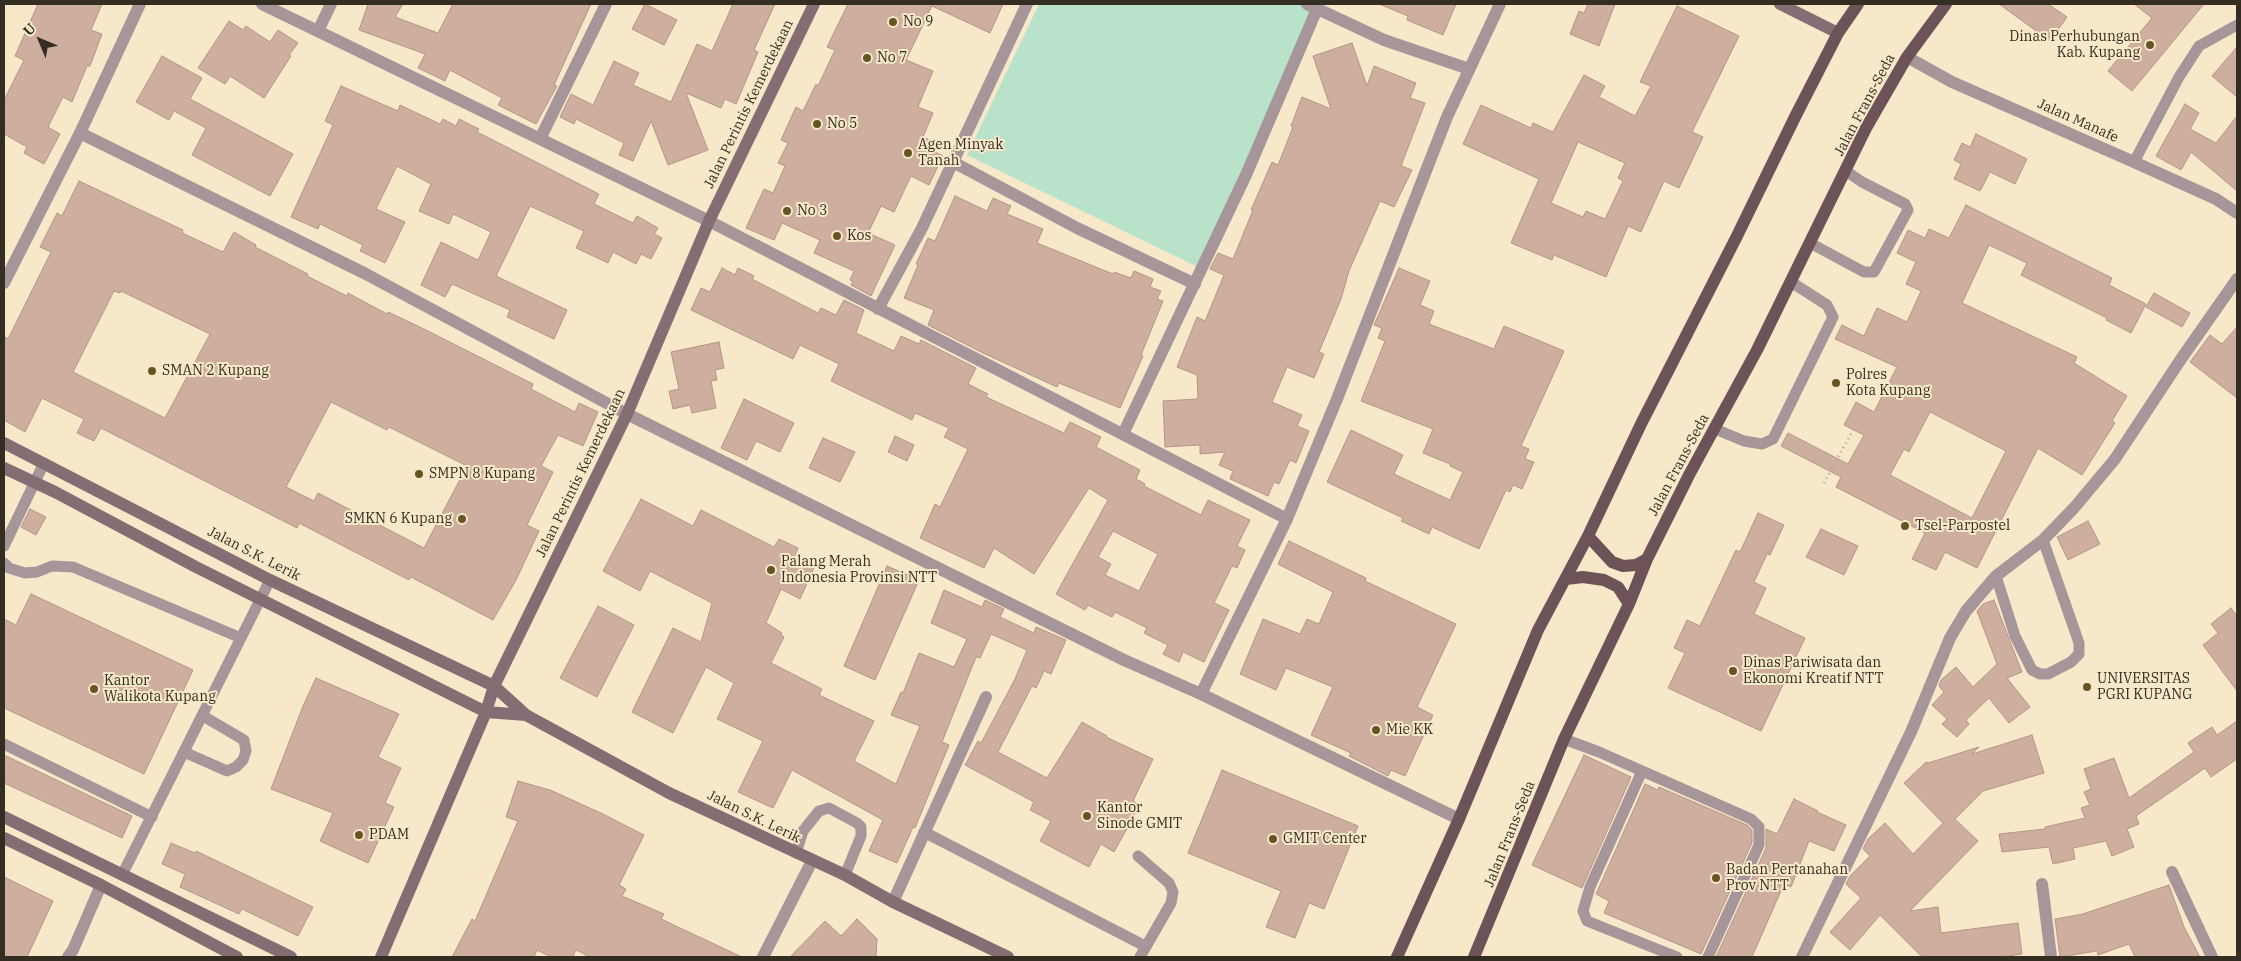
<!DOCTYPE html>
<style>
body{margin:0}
#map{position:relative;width:2241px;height:961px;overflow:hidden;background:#f8e8ca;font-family:"IBM Plex Serif",serif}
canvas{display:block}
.frame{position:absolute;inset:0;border:5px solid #342e22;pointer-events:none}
.north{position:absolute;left:15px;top:15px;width:50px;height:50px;-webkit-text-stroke:4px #f8e8ca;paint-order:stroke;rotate:315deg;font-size:14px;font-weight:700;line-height:20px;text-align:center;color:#342e22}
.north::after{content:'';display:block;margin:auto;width:18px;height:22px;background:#342e22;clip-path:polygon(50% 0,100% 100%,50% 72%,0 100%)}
</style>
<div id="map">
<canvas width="2241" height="961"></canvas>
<div class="frame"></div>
<div class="north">U</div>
</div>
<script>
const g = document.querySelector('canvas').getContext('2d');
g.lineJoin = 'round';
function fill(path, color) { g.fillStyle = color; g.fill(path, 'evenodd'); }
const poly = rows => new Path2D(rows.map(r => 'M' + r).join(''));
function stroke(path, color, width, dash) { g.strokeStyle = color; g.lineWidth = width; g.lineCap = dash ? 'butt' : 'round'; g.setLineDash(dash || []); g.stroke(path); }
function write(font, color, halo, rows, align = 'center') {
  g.font = font + ' "IBM Plex Serif",serif'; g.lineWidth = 4; g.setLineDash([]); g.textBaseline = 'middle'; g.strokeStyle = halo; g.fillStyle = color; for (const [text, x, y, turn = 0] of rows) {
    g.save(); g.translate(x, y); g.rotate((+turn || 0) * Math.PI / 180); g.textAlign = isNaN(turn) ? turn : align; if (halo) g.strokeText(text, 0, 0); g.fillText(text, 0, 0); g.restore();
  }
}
fill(poly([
 [1039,4,1316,4,1202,269,967,155]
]), '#b8e2ca');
const building = poly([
 [38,4,102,4,91,30,102,34,90,66,87,66,72,102,63,97,48,127,60,134,44,164,24,153,27,147,4,134,4,100,24,60,15,56,38,4],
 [368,4,403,4,395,17,438,33,453,4,591,4,554,85,557,86,536,124,498,105,502,98,450,70,445,81,418,68,425,54,359,30,368,4],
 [645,4,677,20,664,45,632,29,645,4],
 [733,4,775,4,754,50,758,52,736,104,725,99,721,108,686,93,708,150,668,165,651,121,633,161,619,155,624,143,576,119,574,124,560,117,571,94,593,105,614,61,639,73,633,85,671,102,697,44,712,51,733,4],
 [848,4,1003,4,990,33,932,6,906,60,933,71,918,107,933,113,923,137,932,141,928,149,943,156,929,185,911,176,894,212,881,206,868,233,895,245,871,296,851,285,853,281,850,280,854,271,814,253,820,240,782,223,774,240,746,228,764,189,773,193,785,166,778,163,788,143,781,140,796,107,803,111,816,84,818,86,835,50,827,47,848,4],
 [1379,4,1456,4,1443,35,1407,20,1408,16,1379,4],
 [1588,4,1615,4,1599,46,1570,34,1579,11,1584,13,1588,4],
 [1999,4,2048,4,2067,17,2050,41,1999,4],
 [2134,4,2204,4,2132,91,2108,71,2152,18,2134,4],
 [1677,6,1739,36,1692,132,1703,137,1679,188,1664,181,1641,232,1628,226,1606,277,1554,255,1552,260,1511,243,1539,179,1463,144,1481,105,1531,128,1533,123,1553,132,1584,75,1605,86,1599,97,1635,116,1651,86,1640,82,1677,6],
 [1578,142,1625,163,1618,178,1623,181,1605,219,1586,211,1583,217,1551,203,1578,142],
 [229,21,243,30,246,26,270,42,278,30,298,43,289,55,291,56,264,98,230,76,225,84,198,68,229,21],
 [1352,43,1367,86,1374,66,1416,83,1410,98,1425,103,1401,166,1412,170,1394,207,1380,201,1349,271,1341,299,1319,352,1324,354,1314,378,1287,367,1272,402,1302,415,1297,426,1309,431,1296,463,1290,460,1279,484,1274,482,1268,496,1230,479,1233,471,1219,465,1225,452,1200,454,1200,445,1165,447,1163,401,1198,399,1197,375,1177,367,1197,317,1205,321,1224,275,1210,269,1218,253,1233,259,1253,210,1251,210,1272,162,1278,165,1293,127,1291,126,1302,97,1331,109,1313,56,1352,43],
 [2237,47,2237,97,2212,76,2237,47],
 [162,56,202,78,190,99,293,154,270,196,192,155,206,128,174,111,169,120,136,102,162,56],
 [341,86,398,111,400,105,440,124,443,119,456,126,459,119,479,129,477,132,599,194,594,204,633,223,637,216,658,228,654,234,662,238,651,259,641,254,636,264,613,252,608,263,576,248,584,231,530,206,496,276,567,310,554,339,507,317,510,310,452,284,445,297,421,285,441,242,478,260,491,232,453,214,449,224,419,211,431,184,397,166,376,209,405,222,385,263,360,251,363,245,320,224,318,229,291,217,333,125,325,121,341,86],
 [2185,104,2199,113,2190,129,2216,143,2237,116,2237,191,2191,152,2181,170,2156,156,2185,104],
 [1976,134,2027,159,2015,184,1990,172,1980,191,1954,179,1961,164,1954,160,1962,143,1970,147,1976,134],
 [79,181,183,230,182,233,223,252,234,232,256,245,255,247,308,274,307,276,347,296,348,293,387,314,388,312,422,328,533,384,531,389,575,412,579,403,598,412,583,446,558,435,541,466,553,472,527,525,539,531,516,580,493,620,411,577,409,580,299,523,297,528,101,428,94,441,77,433,84,419,42,398,25,432,4,420,4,336,8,339,51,252,40,247,57,213,62,216,79,181],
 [114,291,120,293,121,291,210,334,165,418,73,372,114,291],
 [331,402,387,430,389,427,467,466,424,548,318,493,314,501,286,487,331,402],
 [955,196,987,211,993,198,1011,206,1007,214,1043,229,1037,243,1113,274,1114,272,1131,278,1134,271,1153,279,1150,287,1161,291,1157,299,1163,301,1141,355,1143,356,1120,408,1059,383,1057,387,983,353,928,325,934,310,904,298,918,265,916,264,928,238,935,241,955,196],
 [1966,205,2112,278,2109,285,2146,304,2131,333,2106,320,2107,318,2021,275,2027,263,1989,245,1962,303,2077,357,2074,363,2127,396,2112,421,2115,423,2082,475,2038,448,1977,568,1945,552,1936,570,1912,559,1925,533,1836,487,1841,477,1781,446,1788,433,1848,464,1864,435,1844,425,1856,402,1874,412,1897,367,1835,339,1842,325,1864,336,1877,308,1907,322,1921,291,1906,284,1916,262,1897,253,1908,230,1925,238,1929,229,1949,238,1966,205],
 [1930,412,2006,451,1972,518,1890,475,1904,449,1909,452,1930,412],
 [722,268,735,275,738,268,754,276,752,279,818,313,821,308,836,315,844,300,864,310,856,333,894,351,901,336,919,344,921,340,976,368,968,384,988,394,986,397,1064,433,1070,422,1101,437,1096,447,1140,470,1136,479,1145,484,1144,486,1201,515,1208,500,1250,520,1237,546,1245,550,1237,568,1232,566,1214,603,1229,610,1204,662,1183,652,1179,662,1163,654,1168,645,1144,633,1147,628,1115,612,1112,617,1088,605,1085,610,1056,594,1108,500,1089,488,1034,574,994,548,984,568,920,538,935,504,940,507,968,449,944,437,949,428,915,413,912,420,831,381,839,364,800,345,793,359,691,310,701,288,710,292,722,268],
 [1113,531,1158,554,1139,591,1105,575,1111,564,1098,557,1113,531],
 [1399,268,1430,281,1420,305,1434,311,1429,324,1494,349,1504,326,1564,351,1521,446,1529,449,1525,459,1534,462,1522,489,1513,485,1510,492,1506,490,1479,549,1432,527,1429,534,1401,521,1403,518,1327,482,1351,430,1403,455,1394,474,1450,500,1463,472,1450,466,1450,464,1423,453,1433,429,1361,401,1385,341,1378,338,1382,328,1374,325,1399,268],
 [2154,293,2190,313,2182,327,2146,307,2154,293],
 [2237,327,2237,398,2190,362,2210,335,2222,344,2237,327],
 [719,342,724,368,715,370,717,380,711,381,716,408,692,413,690,405,673,409,669,391,679,389,671,352,719,342],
 [744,399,794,423,780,452,756,441,747,460,721,448,744,399],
 [895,436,914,445,907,461,888,452,895,436],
 [823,438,855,452,840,482,809,468,823,438],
 [641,499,693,526,701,510,774,547,779,539,798,548,794,558,814,568,800,599,781,589,766,623,782,633,781,635,784,637,771,663,822,689,819,695,874,721,854,761,896,784,920,726,891,715,901,692,903,693,919,653,954,667,967,639,931,623,944,590,982,607,985,600,1004,609,1000,617,1034,633,1036,627,1066,640,1051,674,1044,671,1036,688,1032,686,998,752,1047,778,1082,722,1107,736,1106,737,1153,759,1133,801,1140,805,1114,852,1101,844,1089,867,1040,841,1051,821,1030,810,1034,802,965,765,978,741,981,743,1015,679,1027,650,991,634,980,658,976,657,942,742,949,745,915,828,913,827,897,863,869,851,883,820,792,770,773,808,738,792,763,741,717,719,734,683,706,667,673,733,632,712,673,628,701,642,712,603,650,571,640,591,603,571,641,499],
 [30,509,46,517,36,535,21,527,30,509],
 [1758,513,1784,525,1770,555,1767,554,1754,582,1766,588,1754,614,1805,638,1761,731,1668,688,1685,653,1674,648,1687,620,1700,626,1736,550,1740,552,1758,513],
 [2088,521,2100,544,2068,560,2057,537,2088,521],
 [1821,529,1858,546,1844,575,1806,557,1821,529],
 [1289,541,1366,578,1365,581,1456,624,1417,707,1433,715,1405,776,1391,770,1388,776,1349,756,1351,753,1311,735,1333,687,1286,668,1276,690,1240,674,1263,619,1300,634,1307,619,1319,624,1333,592,1278,564,1289,541],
 [887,566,919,580,875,680,844,666,887,566],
 [31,594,193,670,144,774,4,708,4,619,16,625,31,594],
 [1994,600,2022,672,2007,678,2030,707,2009,723,1989,698,1966,720,1969,724,1957,737,1942,724,1947,719,1932,705,1944,692,1939,686,1941,680,1956,667,1973,687,1997,664,1977,611,1983,604,1994,600],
 [598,606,634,625,597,697,560,678,598,606],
 [2231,608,2237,616,2237,691,2203,645,2218,633,2211,624,2231,608],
 [316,678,399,714,378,757,401,768,385,803,394,807,368,863,320,841,333,813,271,789,303,706,316,678],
 [2237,721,2237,759,2211,777,2205,768,2136,816,2139,824,2127,829,2134,847,2112,856,2106,841,2073,848,2075,859,2053,864,2049,847,2002,852,1999,834,2045,829,2045,827,2085,818,2081,808,2090,805,2084,792,2091,789,2084,769,2114,758,2129,798,2194,752,2188,743,2212,727,2217,735,2237,721],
 [2032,735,2044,773,1983,791,1955,819,1978,841,1910,911,1938,907,1941,933,2018,923,2022,954,2001,957,1922,957,1880,915,1850,950,1830,932,1861,898,1846,884,1850,876,1870,856,1863,849,1868,839,1885,823,1913,854,1943,823,1904,783,1926,762,1928,763,1979,747,1972,754,2032,735],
 [4,755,132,816,122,838,4,783,4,755],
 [1584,755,1631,777,1582,888,1532,865,1584,755],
 [1222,770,1358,826,1324,909,1309,903,1295,938,1266,927,1281,891,1188,853,1222,770],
 [518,781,550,790,601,813,644,835,619,885,626,889,622,896,664,914,661,919,742,957,590,957,576,950,573,957,551,957,537,950,534,957,452,957,472,919,475,921,518,821,506,817,518,781],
 [1645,784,1658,790,1659,787,1747,825,1752,830,1752,843,1701,954,1604,913,1609,901,1596,894,1645,784],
 [1794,799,1818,811,1817,812,1846,825,1834,851,1809,841,1791,887,1784,884,1752,957,1716,957,1766,848,1766,829,1777,834,1794,799],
 [171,843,195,853,196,851,313,907,298,936,242,909,239,914,180,887,185,874,162,864,171,843],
 [4,877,53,901,27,957,4,957,4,877],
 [2169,885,2184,927,2200,957,2135,957,2129,944,2098,955,2097,951,2060,957,2055,919,2083,914,2169,885],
 [857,919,877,939,876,957,790,957,825,921,841,936,857,919]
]);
fill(building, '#ceaf9f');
stroke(building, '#b49585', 1);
stroke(poly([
 [1824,483,1853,430]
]), '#b3a78f', 3, [1, 4]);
stroke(poly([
 [2134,162,2179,77,2199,46,2237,25],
 [1810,243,1864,272,1874,272,1908,210,1905,204,1862,182,1846,171],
 [1715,429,1744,441,1762,444,1773,439,1833,317,1827,305,1791,282],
 [4,546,44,463],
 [4,563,9,568,25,573,37,572,52,566,73,567,241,638],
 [1996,576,2015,636,2032,670,2040,674,2048,674,2071,662,2079,654,2079,643,2043,540],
 [1564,739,1599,752,1751,819,1759,827,1759,845,1708,957],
 [4,744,152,817],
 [184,752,227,771,236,767,243,760,246,751,244,740,203,716],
 [1642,771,1590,887,1583,911,1587,921,1677,957],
 [924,832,1145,946],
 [796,853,803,831,819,811,829,808,857,823,861,827,861,836,845,875],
 [1138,856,1169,883,1173,892,1171,903,1140,957],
 [122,875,270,580]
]), '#a69699', 11);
stroke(poly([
 [262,4,709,221,1287,519,1337,399,1447,117,1500,4],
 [1307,4,1384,40,1469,69],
 [318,31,331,4],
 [1907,57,1952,82,2134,162,2216,199,2237,213],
 [80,133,364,273,627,414,1124,660,1201,694,1287,519],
 [540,139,606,4],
 [953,162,1077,228,1195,284],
 [878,309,922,228,1027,4],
 [1123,434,1246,175,1317,9],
 [1201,694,1459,819],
 [2172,872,2212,957],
 [2042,884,2051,957],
 [893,902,986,697],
 [68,957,73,950,101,885],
 [763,957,812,861],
 [1802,957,1911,732,1950,638,1966,611,1996,576,2043,540,2074,508,2115,459,2179,362,2237,279]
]), '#a69699', 12);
stroke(poly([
 [4,283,80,133,140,4]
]), '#a69699', 12);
stroke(poly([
 [1780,4,1838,33],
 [4,443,270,580,494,686,526,715],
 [4,468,55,492,196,567,486,712,526,715,669,793,845,875,893,902,1008,957],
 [4,817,291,957],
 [4,838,101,885,237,957],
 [381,957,486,712,494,686,627,414,709,221,814,4]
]), '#856e73', 12);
stroke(poly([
 [1588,536,1612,562,1623,566,1636,565,1647,559],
 [1566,579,1583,577,1604,580,1618,587,1629,604],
 [1397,957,1459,819,1538,630,1588,536,1641,424,1737,236,1795,117,1838,33,1858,4],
 [1474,957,1564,739,1629,604,1647,559,1689,475,1757,350,1866,128,1907,57,1946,4]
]), '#6d5258', 12);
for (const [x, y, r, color] of [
 [893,22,5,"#655522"],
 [2150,45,5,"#655522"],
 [867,58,5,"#655522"],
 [817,124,5,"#655522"],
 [908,153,5,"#655522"],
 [787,211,5,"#655522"],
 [837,236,5,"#655522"],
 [152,371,5,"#655522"],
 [1836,383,5,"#655522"],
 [419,474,5,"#655522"],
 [462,519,5,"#655522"],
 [1905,526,5,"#655522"],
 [771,570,5,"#655522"],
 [1733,671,5,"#655522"],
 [2087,687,5,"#655522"],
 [94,689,5,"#655522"],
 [1376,730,5,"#655522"],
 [1087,816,5,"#655522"],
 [359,835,5,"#655522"],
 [1273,839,5,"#655522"],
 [1716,878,5,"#655522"]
]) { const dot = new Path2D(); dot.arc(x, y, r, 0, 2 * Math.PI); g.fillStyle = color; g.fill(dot); stroke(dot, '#f8e8ca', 2); }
write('14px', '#342e22', '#f8e8ca', [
 ["No 9",903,22],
 ["Dinas Perhubungan",2140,37,"right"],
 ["Kab. Kupang",2140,53,"right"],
 ["No 7",877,58],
 ["No 5",827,124],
 ["Agen Minyak",918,145],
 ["Tanah",918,161],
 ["No 3",797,211],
 ["Kos",847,236],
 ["SMAN 2 Kupang",162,371],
 ["Polres",1846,375],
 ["Kota Kupang",1846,391],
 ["SMPN 8 Kupang",429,474],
 ["SMKN 6 Kupang",452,519,"right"],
 ["Tsel-Parpostel",1915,526],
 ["Palang Merah",781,562],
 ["Indonesia Provinsi NTT",781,578],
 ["Dinas Pariwisata dan",1743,663],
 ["Ekonomi Kreatif NTT",1743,679],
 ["UNIVERSITAS",2097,679],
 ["PGRI KUPANG",2097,695],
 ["Kantor",104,681],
 ["Walikota Kupang",104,697],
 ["Mie KK",1386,730],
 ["Kantor",1097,808],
 ["Sinode GMIT",1097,824],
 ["PDAM",369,835],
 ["GMIT Center",1283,839],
 ["Badan Pertanahan",1726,870],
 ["Prov NTT",1726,886]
], 'left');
write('14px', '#342e22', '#f8e8ca', [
 ["Jalan Perintis Kemerdekaan",749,104,-64],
 ["Jalan Frans-Seda",1865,105,-62],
 ["Jalan Manafe",2078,121,24],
 ["Jalan Frans-Seda",1679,465,-62],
 ["Jalan Perintis Kemerdekaan",581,473,-64],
 ["Jalan S.K. Lerik",254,554,27],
 ["Jalan S.K. Lerik",754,817,26],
 ["Jalan Frans-Seda",1510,834,-68]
]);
</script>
